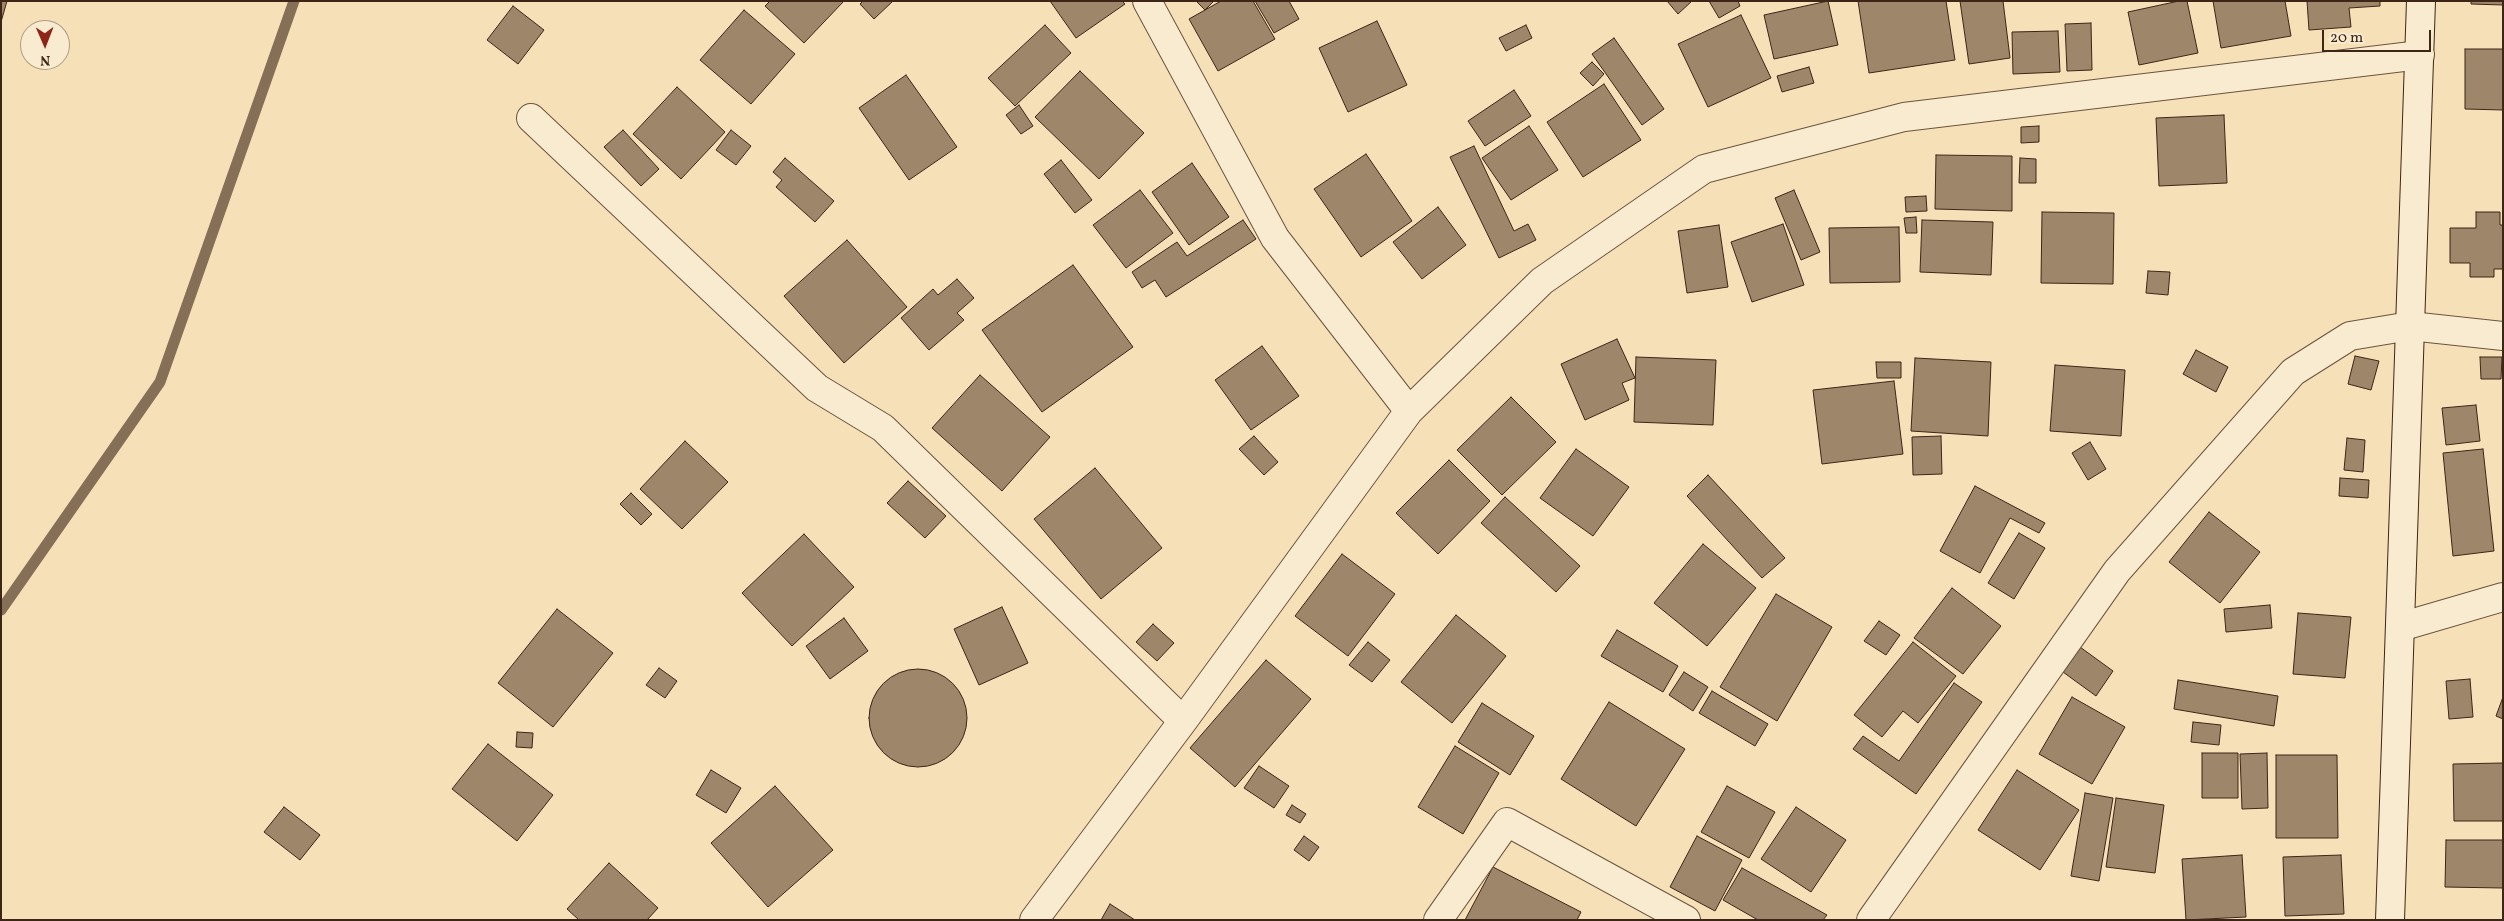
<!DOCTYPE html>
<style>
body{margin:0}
#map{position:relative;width:2504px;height:921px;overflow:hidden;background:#f6e0b7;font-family:Vollkorn,serif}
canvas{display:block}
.frame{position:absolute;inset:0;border:2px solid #3d2517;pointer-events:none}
.north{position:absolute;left:20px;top:20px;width:50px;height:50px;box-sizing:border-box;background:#f9ebd0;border:1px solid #ae9c86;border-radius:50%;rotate:179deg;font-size:14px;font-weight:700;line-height:20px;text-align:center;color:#3d2517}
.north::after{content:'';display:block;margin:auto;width:18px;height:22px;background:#8f2418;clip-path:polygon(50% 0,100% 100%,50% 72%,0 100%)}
.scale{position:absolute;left:2322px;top:30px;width:109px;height:22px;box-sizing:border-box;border:2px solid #3d2517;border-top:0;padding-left:6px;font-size:15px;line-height:18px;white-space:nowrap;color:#3d2517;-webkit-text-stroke:4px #f9ebd0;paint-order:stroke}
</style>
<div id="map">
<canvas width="2504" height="921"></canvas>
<div class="frame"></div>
<div class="north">N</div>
<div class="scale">20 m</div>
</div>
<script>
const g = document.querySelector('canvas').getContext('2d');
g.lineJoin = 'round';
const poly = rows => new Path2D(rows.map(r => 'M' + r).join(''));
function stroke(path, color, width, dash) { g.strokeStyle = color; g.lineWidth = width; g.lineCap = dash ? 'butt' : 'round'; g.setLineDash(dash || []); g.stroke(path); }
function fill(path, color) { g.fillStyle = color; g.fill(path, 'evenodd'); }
stroke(poly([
 [1,610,160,382,294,1]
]), '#866f57', 11);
const building = poly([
 [1,1,7,1,1,22,1,1],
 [770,1,844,1,804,43,765,6,770,1],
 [863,1,893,1,874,19,860,4,863,1],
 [1050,1,1122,1,1125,4,1076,38,1050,1],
 [1196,1,1214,1,1205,10,1196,1],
 [1221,1,1253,1,1275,39,1218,71,1189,19,1221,1],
 [1255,1,1289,1,1299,19,1274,33,1255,1],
 [1667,1,1692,1,1678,14,1667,1],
 [1709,1,1738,1,1740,6,1719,18,1709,1],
 [1828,1,1838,45,1774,59,1764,15,1828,1],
 [1858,1,1946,1,1955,60,1869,73,1858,1],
 [1960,1,2003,1,2010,58,1969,64,1960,1],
 [2179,1,2187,1,2198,53,2139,65,2128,12,2179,1],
 [2213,1,2285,1,2291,36,2221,48,2213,1],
 [2307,1,2380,1,2380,6,2349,8,2351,27,2309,30,2307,1],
 [2471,1,2503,1,2503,5,2471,4,2471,1],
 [513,6,544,30,518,64,487,40,513,6],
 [744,10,795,54,751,104,700,60,744,10],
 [1741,15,1771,78,1708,107,1678,44,1741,15],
 [1377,21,1407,85,1348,112,1319,48,1377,21],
 [2091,23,2092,70,2067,71,2065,24,2091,23],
 [1045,25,1071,53,1015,106,988,78,1045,25],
 [1526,25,1532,38,1506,51,1499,38,1526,25],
 [2058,31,2060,72,2013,74,2012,32,2058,31],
 [1614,38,1664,109,1642,125,1592,54,1614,38],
 [2465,49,2503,49,2503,110,2465,109,2465,49],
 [1592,62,1604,74,1593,86,1580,73,1592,62],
 [1809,67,1814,83,1782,92,1777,76,1809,67],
 [1080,71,1144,133,1099,179,1035,117,1080,71],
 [906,75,957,147,909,180,859,108,906,75],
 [1604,84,1641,140,1583,177,1547,122,1604,84],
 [677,87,725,132,681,179,633,134,677,87],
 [1514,90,1531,116,1485,146,1468,121,1514,90],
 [1019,105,1033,126,1021,134,1006,115,1019,105],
 [2224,115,2227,183,2159,186,2156,118,2224,115],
 [1529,126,1558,170,1511,200,1482,158,1529,126],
 [2039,126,2039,142,2021,143,2021,127,2039,126],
 [623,130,659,169,641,186,604,147,623,130],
 [731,130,751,146,736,165,716,150,731,130],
 [1474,146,1514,231,1528,224,1536,240,1499,258,1450,157,1474,146],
 [1366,154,1412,221,1361,257,1314,189,1366,154],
 [1936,155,2012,156,2012,211,1935,209,1936,155],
 [785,158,834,201,815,222,776,187,782,180,773,172,785,158],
 [2020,158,2036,159,2036,183,2019,183,2020,158],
 [1061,160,1092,200,1075,213,1044,174,1061,160],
 [1192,163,1229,217,1189,245,1152,192,1192,163],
 [1140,190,1173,233,1126,268,1093,225,1140,190],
 [1794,190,1820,252,1801,260,1775,198,1794,190],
 [1926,196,1927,211,1906,212,1905,197,1926,196],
 [1438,207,1466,245,1422,279,1393,242,1438,207],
 [2042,212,2114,213,2113,284,2041,283,2042,212],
 [2476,212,2500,212,2500,225,2503,225,2503,269,2494,269,2494,277,2470,277,2470,263,2450,263,2450,228,2476,228,2476,212],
 [1916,217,1917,233,1906,233,1904,218,1916,217],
 [1243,220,1256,239,1166,297,1155,280,1142,288,1132,272,1177,242,1187,256,1243,220],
 [1922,220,1993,222,1991,275,1920,272,1922,220],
 [1783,224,1804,285,1752,302,1731,242,1783,224],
 [1719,225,1728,287,1687,293,1678,231,1719,225],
 [1899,227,1900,282,1830,283,1829,228,1899,227],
 [847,240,907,307,844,363,784,296,847,240],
 [1073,265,1133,347,1042,412,982,330,1073,265],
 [2148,271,2170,272,2168,295,2146,293,2148,271],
 [957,279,974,298,957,313,964,320,929,350,901,318,933,289,938,295,957,279],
 [1617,339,1635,378,1622,383,1629,400,1585,420,1561,364,1617,339],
 [1262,346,1299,396,1251,430,1215,380,1262,346],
 [2196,350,2228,367,2216,392,2183,374,2196,350],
 [2355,356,2379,361,2371,390,2348,384,2355,356],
 [1636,357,1716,360,1713,425,1634,422,1636,357],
 [2480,357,2502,357,2501,379,2481,379,2480,357],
 [1915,358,1991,362,1988,436,1911,431,1915,358],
 [1876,362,1901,362,1901,378,1877,378,1876,362],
 [2055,365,2125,370,2121,436,2050,431,2055,365],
 [980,375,1050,437,1002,491,932,428,980,375],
 [1894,381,1903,454,1822,464,1813,390,1894,381],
 [1511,397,1556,442,1502,495,1457,450,1511,397],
 [2476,405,2480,441,2446,445,2442,408,2476,405],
 [1254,436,1278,462,1264,475,1239,449,1254,436],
 [1941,436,1942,474,1913,475,1912,437,1941,436],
 [2347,438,2365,440,2363,472,2344,470,2347,438],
 [685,441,728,482,682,529,640,489,685,441],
 [2090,442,2106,469,2088,480,2072,453,2090,442],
 [1576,449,1629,487,1593,536,1540,498,1576,449],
 [2483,449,2494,551,2453,556,2443,453,2483,449],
 [1449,460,1490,501,1438,554,1396,513,1449,460],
 [1095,468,1162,548,1101,599,1034,519,1095,468],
 [1708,475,1785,558,1762,578,1687,496,1708,475],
 [2340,478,2369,480,2368,498,2339,496,2340,478],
 [908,481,946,516,925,538,887,503,908,481],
 [1975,486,2045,523,2039,533,2010,518,1980,573,1940,551,1975,486],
 [631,493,652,514,641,525,620,504,631,493],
 [1505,497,1580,566,1556,592,1481,523,1505,497],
 [2209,512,2260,552,2220,603,2169,562,2209,512],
 [2019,533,2045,548,2014,599,1988,583,2019,533],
 [804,534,854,587,792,646,742,593,804,534],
 [1703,544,1756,588,1707,646,1654,603,1703,544],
 [1342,554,1395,594,1348,656,1295,616,1342,554],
 [1952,588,2001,626,1963,674,1914,638,1952,588],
 [1776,594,1832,627,1777,721,1720,687,1776,594],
 [2270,605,2272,628,2226,632,2224,609,2270,605],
 [1002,607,1028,663,979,685,954,629,1002,607],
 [557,609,613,653,553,727,498,683,557,609],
 [2298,613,2351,617,2345,678,2293,674,2298,613],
 [1456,615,1506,656,1452,723,1401,682,1456,615],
 [844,618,868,651,830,679,806,646,844,618],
 [1879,621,1900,635,1886,655,1864,641,1879,621],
 [1153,624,1174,643,1157,661,1136,642,1153,624],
 [1617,630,1678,666,1663,692,1601,656,1617,630],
 [1368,642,1390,660,1372,682,1349,665,1368,642],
 [1913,642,1956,676,1918,723,1903,711,1882,737,1854,715,1913,642],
 [2080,647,2113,671,2096,696,2063,672,2080,647],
 [1266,660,1311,699,1235,787,1190,748,1266,660],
 [659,668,677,681,665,698,646,685,659,668],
 '869 718a49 49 0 1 1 98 0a49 49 0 1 1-98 0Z',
 [1684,672,1708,687,1693,711,1669,695,1684,672],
 [2470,679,2473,717,2449,719,2446,681,2470,679],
 [2178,680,2278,696,2274,726,2174,709,2178,680],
 [1954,683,1982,702,1916,794,1853,749,1863,736,1899,761,1954,683],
 [1712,691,1768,724,1755,746,1699,713,1712,691],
 [2072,697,2125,727,2092,784,2039,754,2072,697],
 [2503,697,2503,719,2496,716,2503,697],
 [1609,702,1685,749,1636,826,1561,779,1609,702],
 [1482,703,1534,736,1510,775,1458,742,1482,703],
 [2193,722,2221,725,2219,745,2191,742,2193,722],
 [517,732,533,733,532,748,516,747,517,732],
 [488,744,553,795,517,841,452,789,488,744],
 [1455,746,1499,773,1463,834,1418,807,1455,746],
 [2202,753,2238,753,2238,798,2202,798,2202,753],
 [2267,753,2268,808,2242,809,2240,754,2267,753],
 [2276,755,2337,755,2338,838,2276,838,2276,755],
 [2503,763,2503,821,2454,821,2453,764,2503,763],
 [1259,766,1289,786,1274,808,1244,788,1259,766],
 [711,770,741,788,726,813,696,795,711,770],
 [2017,770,2079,810,2040,870,1978,830,2017,770],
 [775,786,833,850,768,907,711,843,775,786],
 [1727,786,1775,812,1749,858,1701,832,1727,786],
 [2085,793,2113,798,2099,881,2071,876,2085,793],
 [2116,798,2164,805,2155,873,2106,867,2116,798],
 [1292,805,1306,814,1300,823,1286,815,1292,805],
 [284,807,320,835,300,860,264,832,284,807],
 [1796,807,1846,840,1811,892,1761,859,1796,807],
 [1304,836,1319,847,1309,861,1294,850,1304,836],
 [1697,836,1742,860,1715,911,1670,887,1697,836],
 [2446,840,2503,840,2503,888,2445,887,2446,840],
 [2242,855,2246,917,2186,920,2182,859,2242,855],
 [2341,855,2344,914,2285,916,2283,857,2341,855],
 [609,863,658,908,647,920,579,920,567,909,609,863],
 [1493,867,1581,912,1577,920,1465,920,1493,867],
 [1742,868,1827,915,1823,920,1758,920,1723,900,1742,868],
 [1110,904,1135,920,1101,920,1110,904]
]);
fill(building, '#9d866a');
stroke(building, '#3d2517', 1);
const street = poly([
 [1147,1,1275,238,1409,411],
 [531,118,817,388,883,428,1183,721],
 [2400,627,2503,597],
 [1034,920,1183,721,1409,411,1542,281,1704,169,1904,117,2420,55],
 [1438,920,1507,822,1686,920],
 [1871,920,2117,571,2293,372,2350,336,2410,326,2503,336]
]);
const secondary = poly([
 [2390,920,2421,1]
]);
stroke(street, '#6b543f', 30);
stroke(secondary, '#3d2517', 30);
stroke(street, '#f9ebd0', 28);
stroke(secondary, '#f9ebd0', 28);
</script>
